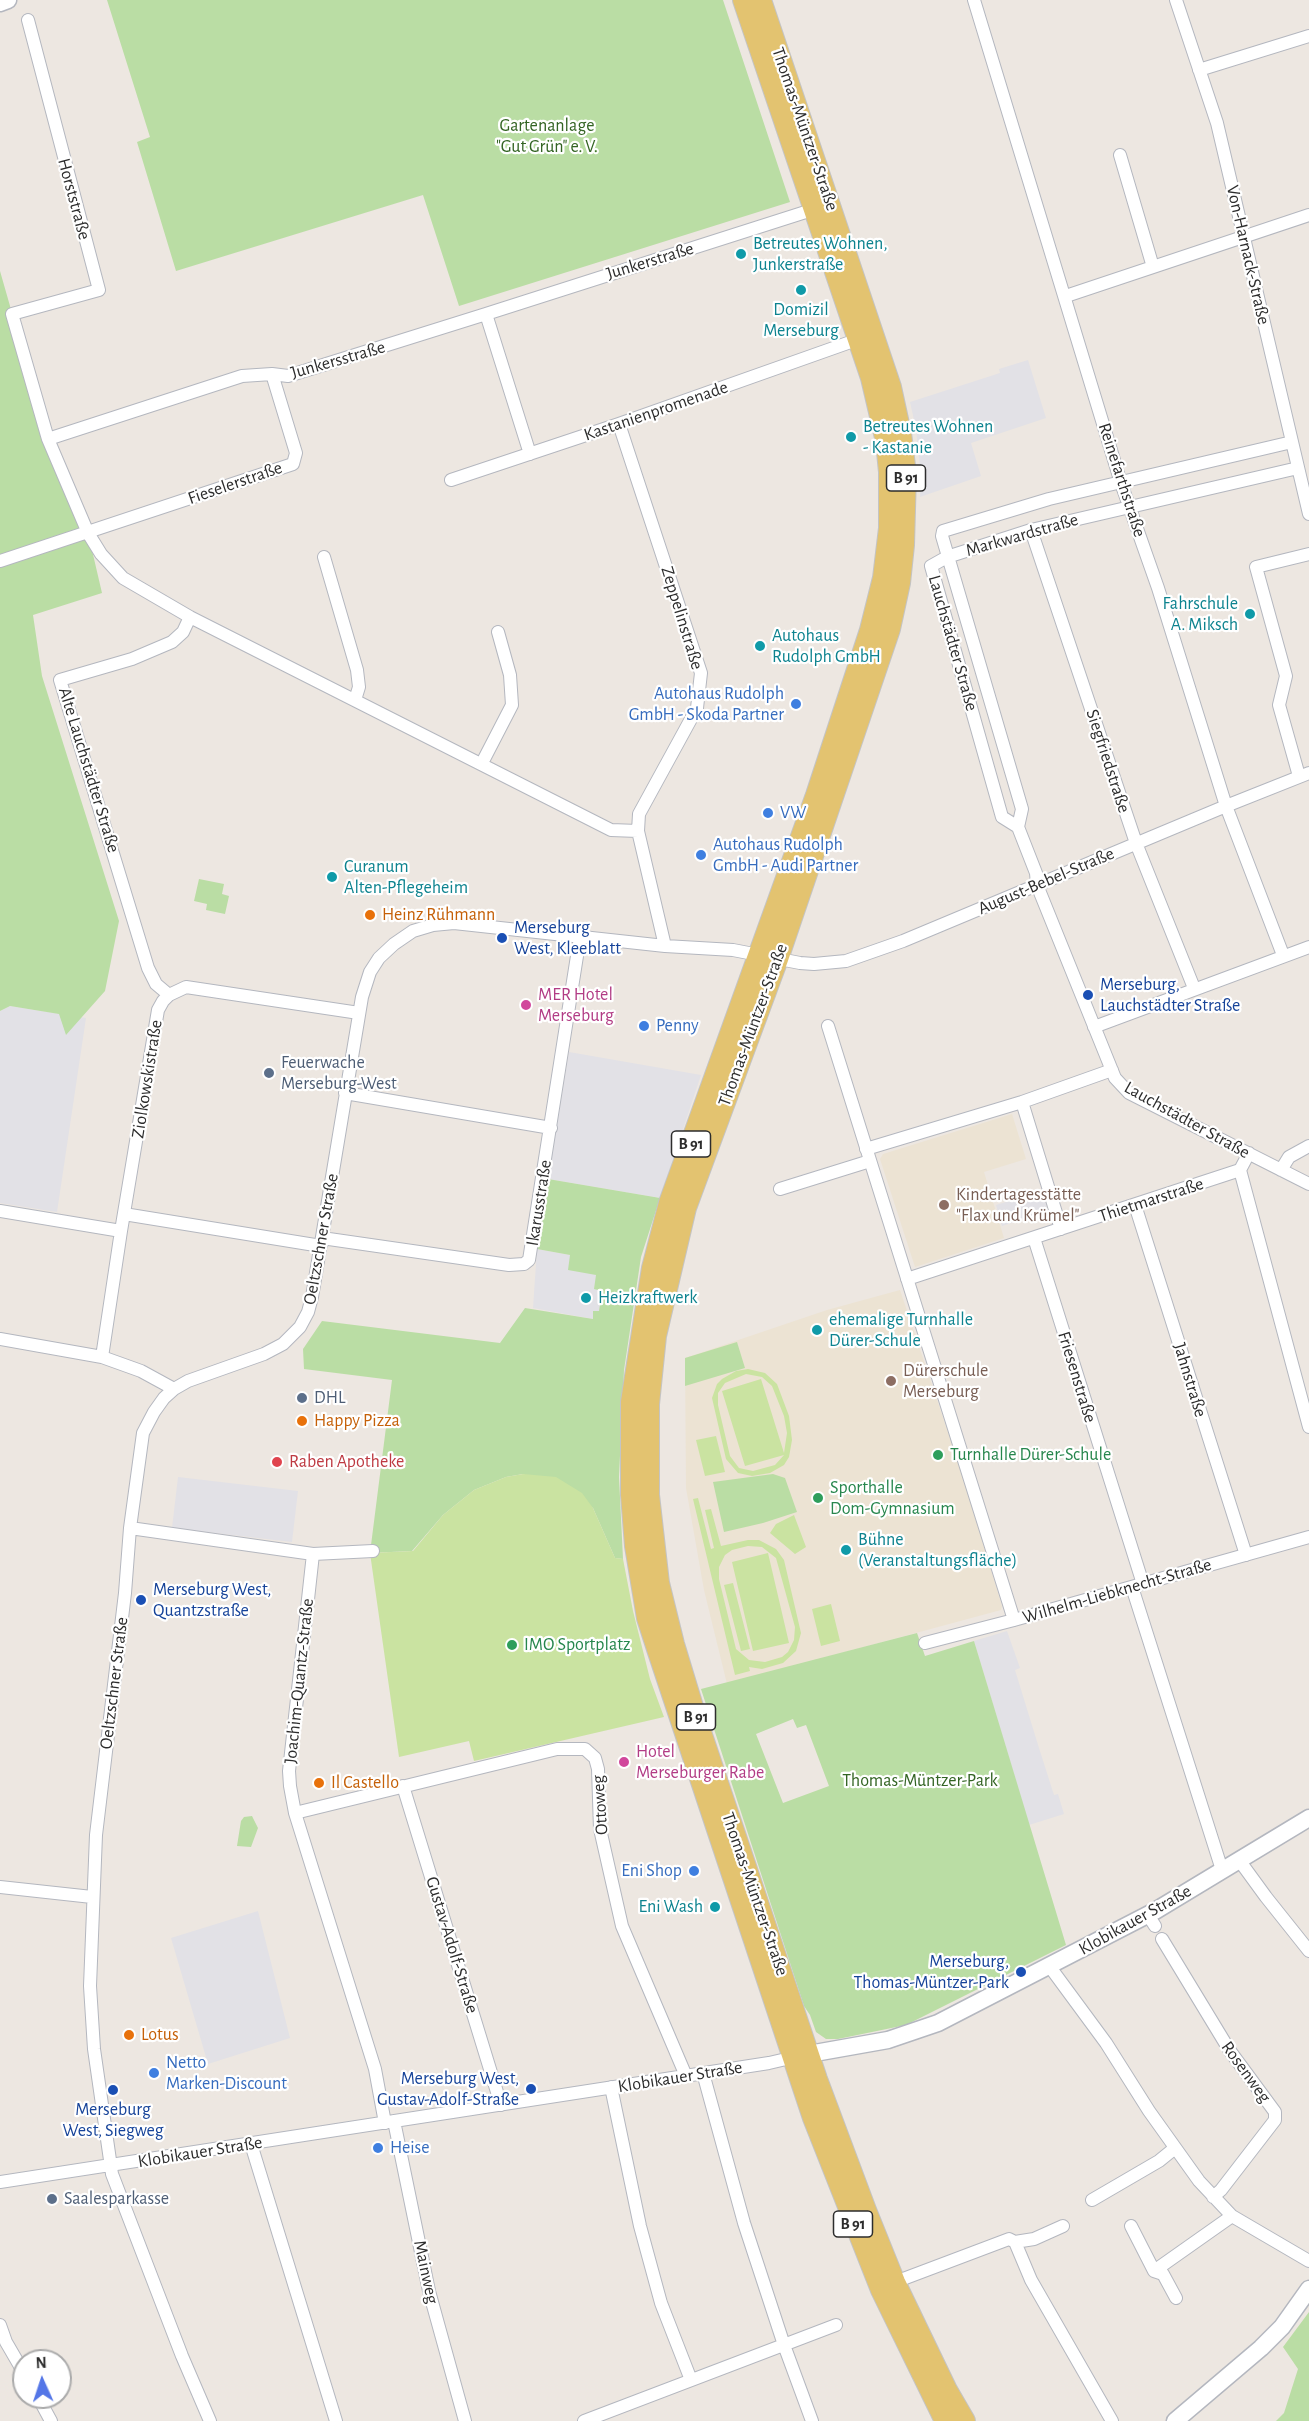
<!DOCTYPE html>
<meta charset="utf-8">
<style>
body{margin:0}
#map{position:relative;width:1309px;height:2421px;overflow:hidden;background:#ede7e1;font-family:"Alegreya Sans",sans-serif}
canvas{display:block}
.north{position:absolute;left:12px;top:2349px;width:60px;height:60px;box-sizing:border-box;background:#fff;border:2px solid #ababab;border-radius:50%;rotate:357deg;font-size:16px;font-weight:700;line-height:24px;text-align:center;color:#2d2d2d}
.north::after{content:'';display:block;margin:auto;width:21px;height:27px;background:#5476e7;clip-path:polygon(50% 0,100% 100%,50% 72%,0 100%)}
</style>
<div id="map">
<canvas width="1309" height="2421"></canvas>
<div class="north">N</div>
</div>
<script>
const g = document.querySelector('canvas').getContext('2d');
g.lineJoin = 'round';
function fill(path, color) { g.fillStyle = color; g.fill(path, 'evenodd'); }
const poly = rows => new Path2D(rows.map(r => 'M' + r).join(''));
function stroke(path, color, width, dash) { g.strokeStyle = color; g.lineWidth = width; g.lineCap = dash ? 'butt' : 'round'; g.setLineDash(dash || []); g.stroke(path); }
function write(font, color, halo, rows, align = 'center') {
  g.font = font + ' "Alegreya Sans",sans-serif'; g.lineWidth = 4.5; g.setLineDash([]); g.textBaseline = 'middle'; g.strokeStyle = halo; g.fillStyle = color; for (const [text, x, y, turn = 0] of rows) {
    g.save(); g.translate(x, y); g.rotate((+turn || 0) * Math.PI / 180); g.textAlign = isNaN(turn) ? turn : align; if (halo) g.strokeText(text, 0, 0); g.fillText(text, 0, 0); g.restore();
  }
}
fill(poly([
 [1028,360,1046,418,971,443,981,476,920,497,921,476,916,429,910,402,1000,373,999,369],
 [10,1006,86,1018,57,1212,0,1203,0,1011],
 [569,1052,701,1075,660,1198,548,1179],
 [1042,1191,1048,1211,1002,1226,996,1205],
 [537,1249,570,1255,596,1275,603,1291,599,1312,593,1319,533,1308],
 [178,1477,298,1491,292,1542,172,1528],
 [1007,1631,1020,1668,1015,1670,1039,1748,1054,1795,1058,1794,1064,1814,1029,1825,974,1641],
 [258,1911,290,2038,208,2064,171,1938]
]), '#e2e1e6');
fill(poly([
 [1012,1114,1026,1159,984,1172,1004,1238,915,1267,880,1159,883,1154],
 [900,1290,960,1468,1002,1606,1001,1610,964,1620,727,1684,704,1590,686,1488,685,1358,827,1310]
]), '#ece3d3');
fill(poly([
 [107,0,723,0,790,202,459,306,423,195,176,271,137,142,150,137],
 [0,271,48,439,88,533,102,593,33,615,42,676,119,921,105,991,66,1035,59,1014,10,1006,0,1011],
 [199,879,224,884,222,894,229,896,225,914,206,910,207,904,194,901],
 [548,1179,660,1198,641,1257,624,1370,619,1477,623,1559,615,1558,593,1508,523,1474,506,1477,474,1490,443,1515,412,1551,370,1553,392,1380,304,1369,303,1349,322,1321,500,1343,525,1308,593,1319,593,1311,599,1311,602,1291,594,1289,596,1275,568,1270,570,1255,537,1249],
 [737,1342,745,1368,685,1386,685,1358],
 [773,1474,785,1478,797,1512,763,1523,724,1532,713,1482],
 [917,1633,925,1656,974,1641,1066,1945,906,2025,838,2039,826,2039,816,2032,810,2015,804,2006,701,1689],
 [793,1719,797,1728,806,1725,829,1786,783,1803,756,1734],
 [252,1816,258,1828,251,1847,237,1846,241,1821,244,1817],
 [1309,2312,1309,2421,1276,2421,1284,2413,1298,2369,1283,2347]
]), '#badda4');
fill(poly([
 [748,1369,765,1373,777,1384,789,1416,792,1440,789,1457,784,1465,770,1473,752,1476,738,1473,726,1459,712,1398,717,1384,722,1379,736,1371],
 [746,1374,762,1377,772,1386,784,1416,787,1433,784,1453,761,1379,722,1391,745,1466,784,1455,775,1465,753,1471,739,1468,730,1456,718,1405,718,1393,725,1383],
 [716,1436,725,1472,705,1476,696,1440],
 [523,1474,556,1477,582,1493,593,1508,615,1558,623,1559,633,1611,650,1679,664,1717,474,1761,469,1741,399,1757,370,1553,413,1551,443,1515,474,1490,506,1477],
 [698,1498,711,1549,714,1548,705,1510,711,1509,721,1546,748,1540,759,1540,776,1549,784,1560,801,1633,796,1651,783,1663,762,1669,749,1667,750,1671,735,1675,693,1499],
 [748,1546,762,1547,776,1558,795,1627,794,1640,788,1652,782,1657,765,1662,749,1660,736,1649,719,1579,719,1567,725,1555,732,1550],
 [794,1515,806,1547,795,1554,770,1533,776,1524],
 [768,1553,789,1643,753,1651,732,1562],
 [733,1583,750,1649,741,1651,724,1585],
 [831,1604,840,1641,821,1646,812,1609]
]), '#cae3a1');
const street = poly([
 [974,0,1121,483,1158,588,1226,806,1283,955],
 [1176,0,1217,123,1309,514],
 [28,20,99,290,12,314,48,439,88,533,101,554,123,578,190,617,611,830,638,831],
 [1199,70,1309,36],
 [1120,155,1153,267],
 [1066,296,1309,215],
 [486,314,815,209],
 [619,424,701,673,697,708,639,814,638,831,665,946],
 [48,439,242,376,272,374,288,376,486,314,530,454],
 [1292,442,1049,499,943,531,942,536,1022,809,1018,827,1036,873,1037,885,1115,1078,1129,1093,1309,1184],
 [451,480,619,424,859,339],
 [1031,530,1136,843,1194,988],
 [324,557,357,670,359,687,355,700],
 [0,561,293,464,296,453,272,374],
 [482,763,512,705,510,675,498,632],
 [1299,776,1279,705,1286,676,1256,567,1309,554],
 [1018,827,1002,817,931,566,947,557,1031,530,1298,468],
 [169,995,156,984,148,968,60,680,132,659,172,642,183,632,190,617],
 [828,1026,1014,1620],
 [1094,1027,1309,947],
 [345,1093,551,1128],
 [1022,1102,1061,1229],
 [866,1149,1022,1102,1112,1070],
 [1240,1170,1309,1427],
 [1281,1170,1289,1157,1309,1146],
 [780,1189,870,1161],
 [1135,1205,1246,1555],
 [0,1211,121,1231],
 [124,1214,321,1246],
 [322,1238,509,1265,524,1264,529,1260,580,937],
 [1034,1238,1143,1584],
 [907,1279,1240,1170,1249,1153],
 [0,1339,102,1357,141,1371,174,1389],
 [102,1357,121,1231,158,1010,163,1001,169,995,186,987,359,1013],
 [130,1528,313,1554,289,1771,290,1786,295,1813,375,2069,385,2123],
 [313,1554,373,1551],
 [1132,1587,1222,1870],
 [925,1643,1014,1620,1309,1537],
 [403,1786,501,2105],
 [295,1813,557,1749,585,1749,595,1758,598,1769,600,1829,622,1926,686,2076],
 [1239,1860,1266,1897,1309,1951],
 [0,1887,92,1897],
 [1148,1915,1155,1926],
 [1162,1939,1230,2051,1275,2112,1275,2120,1221,2190,1213,2197],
 [1050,1967,1106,2043,1149,2111,1199,2181,1232,2216,1309,2261],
 [703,2073,744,2223,784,2345,812,2421],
 [611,2087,640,2226,661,2303,691,2380],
 [394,2121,429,2291,465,2421],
 [251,2144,336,2421],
 [0,2182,769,2063,799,2056],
 [1092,2200,1159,2161,1175,2148],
 [1131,2226,1154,2271,1163,2274,1176,2298],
 [1015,2242,1034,2239,1063,2226],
 [1154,2271,1232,2216],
 [903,2279,1009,2239,1015,2242,1031,2280,1112,2421],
 [0,2325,6,2342,24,2373],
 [38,2397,51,2421],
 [210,2421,182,2356,112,2174,94,2049,90,1986,96,1835,125,1593,130,1528,143,1433,154,1412,164,1398,174,1389,188,1381,264,1354,283,1344,300,1327,308,1312,312,1297,362,997,370,972,379,958,394,944,413,931,433,925,454,923,665,946,733,950,800,963,814,964,846,961,903,941,1226,806,1309,773],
 [584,2421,836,2325]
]);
const secondary = poly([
 [0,3,8,0],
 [809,2054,888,2040,938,2023,1155,1911,1309,1818],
 [1175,2421,1261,2348,1282,2327,1309,2289]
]);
const primary = poly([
 [743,0,871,378,886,442,889,472,889,528,883,578,870,630,816,795,669,1203,652,1268,631,1402,631,1495,635,1546,647,1618,657,1649,813,2118,881,2290,945,2421],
 [761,0,891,387,901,433,906,474,904,545,900,583,890,629,778,959,686,1208,656,1336,649,1404,649,1495,659,1583,674,1644,697,1720,817,2079,866,2210,895,2282,947,2390,965,2421]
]);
stroke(street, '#b4b7bf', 14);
stroke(secondary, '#b4b7bf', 19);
stroke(primary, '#c4c4c4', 22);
stroke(street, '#fff', 12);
stroke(secondary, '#fff', 16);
stroke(primary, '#e3c370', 20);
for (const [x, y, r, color] of [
 [741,254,6,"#0f9aa8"],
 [801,290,6,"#0f9aa8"],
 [851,437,6,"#0f9aa8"],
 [1250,614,6,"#0f9aa8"],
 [760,646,6,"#0f9aa8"],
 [796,704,6,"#3f7fe0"],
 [768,813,6,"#3f7fe0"],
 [701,855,6,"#3f7fe0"],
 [332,877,6,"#0f9aa8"],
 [370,915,6,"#e8710a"],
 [502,938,6,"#1a4fb4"],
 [1088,995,6,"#1a4fb4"],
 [526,1005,6,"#d1479c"],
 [644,1026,6,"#3f7fe0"],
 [269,1073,6,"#5c6f8a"],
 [944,1205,6,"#8d6e63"],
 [586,1298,6,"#0f9aa8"],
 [817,1330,6,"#0f9aa8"],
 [891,1381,6,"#8d6e63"],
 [302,1398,6,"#5c6f8a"],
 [302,1421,6,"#e8710a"],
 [938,1455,6,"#2e9e5b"],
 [277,1462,6,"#e0444e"],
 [818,1498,6,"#2e9e5b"],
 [846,1550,6,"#0f9aa8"],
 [141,1600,6,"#1a4fb4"],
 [512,1645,6,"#2e9e5b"],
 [624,1762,6,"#d1479c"],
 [319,1783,6,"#e8710a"],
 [694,1871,6,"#3f7fe0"],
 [715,1907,6,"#0f9aa8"],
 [1021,1972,6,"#1a4fb4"],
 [129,2035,6,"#e8710a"],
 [154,2073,6,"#3f7fe0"],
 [531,2089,6,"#1a4fb4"],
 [113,2090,6,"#1a4fb4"],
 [378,2148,6,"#3f7fe0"],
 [52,2199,6,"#5c6f8a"]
]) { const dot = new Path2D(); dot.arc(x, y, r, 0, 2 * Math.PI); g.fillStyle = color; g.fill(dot); stroke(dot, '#fff', 2); }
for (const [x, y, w] of [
 [906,478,39],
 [691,1144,39],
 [696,1717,39],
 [853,2224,39]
]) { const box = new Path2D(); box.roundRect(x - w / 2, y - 13, w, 26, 4.5); g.fillStyle = '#fff'; g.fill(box); stroke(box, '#2d2d2d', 1.5); }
write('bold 16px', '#2d2d2d', null, [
 ["B 91",906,478],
 ["B 91",691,1144],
 ["B 91",696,1717],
 ["B 91",853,2224]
]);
write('18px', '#336423', '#fff', [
 ["Gartenanlage",547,126],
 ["\"Gut Grün\" e. V.",547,147],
 ["Thomas-Müntzer-Park",920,1781]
]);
write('18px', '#2d2d2d', '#fff', [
 ["Thomas-Müntzer-Straße",805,129,71],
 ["Horststraße",74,199,75],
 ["Von-Harnack-Straße",1248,255,77],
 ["Junkerstraße",650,261,-17],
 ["Junkersstraße",338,360,-16],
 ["Kastanienpromenade",656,411,-19],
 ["Reinefarthstraße",1122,480,72],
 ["Fieselerstraße",235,483,-19],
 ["Markwardstraße",1022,535,-16],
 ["Zeppelinstraße",682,618,73],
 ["Lauchstädter Straße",953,643,74],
 ["Siegfriedstraße",1108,761,72],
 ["Alte Lauchstädter Straße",89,770,73],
 ["August-Bebel-Straße",1046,881,-23],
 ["Thomas-Müntzer-Straße",753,1025,-70],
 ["Ziolkowskistraße",147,1079,-81],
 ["Lauchstädter Straße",1187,1120,29],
 ["Thietmarstraße",1151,1200,-18],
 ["Ikarusstraße",539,1203,-81],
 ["Oeltzschner Straße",321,1239,-80],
 ["Friesenstraße",1077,1377,73],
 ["Jahnstraße",1190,1380,73],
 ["Wilhelm-Liebknecht-Straße",1117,1591,-16],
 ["Joachim-Quantz-Straße",299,1681,-84],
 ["Oeltzschner Straße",114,1683,-83],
 ["Ottoweg",600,1805,-94],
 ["Thomas-Müntzer-Straße",755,1894,71],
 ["Klobikauer Straße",1135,1920,-29],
 ["Gustav-Adolf-Straße",452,1945,73],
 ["Rosenweg",1246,2072,54],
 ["Klobikauer Straße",680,2077,-9],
 ["Klobikauer Straße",200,2152,-9],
 ["Mainweg",426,2272,78]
]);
write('18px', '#0d838f', '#fff', [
 ["Betreutes Wohnen,",753,244],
 ["Junkerstraße",753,265],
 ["Domizil",801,310,"center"],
 ["Merseburg",801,331,"center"],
 ["Betreutes Wohnen",863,427],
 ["- Kastanie",863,448],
 ["Fahrschule",1238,604,"right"],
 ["A. Miksch",1238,625,"right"],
 ["Autohaus",772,636],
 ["Rudolph GmbH",772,657],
 ["Curanum",344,867],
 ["Alten-Pflegeheim",344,888],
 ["Heizkraftwerk",598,1298],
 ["ehemalige Turnhalle",829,1320],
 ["Dürer-Schule",829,1341],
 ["Bühne",858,1540],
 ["(Veranstaltungsfläche)",858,1561],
 ["Eni Wash",703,1907,"right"]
], 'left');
write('18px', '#366cbe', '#fff', [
 ["Autohaus Rudolph",784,694,"right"],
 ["GmbH - Skoda Partner",784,715,"right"],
 ["VW",780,813],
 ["Autohaus Rudolph",713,845],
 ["GmbH - Audi Partner",713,866],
 ["Penny",656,1026],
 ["Eni Shop",682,1871,"right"],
 ["Netto",166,2063],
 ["Marken-Discount",166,2084],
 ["Heise",390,2148]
], 'left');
write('18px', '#c56008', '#fff', [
 ["Heinz Rühmann",382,915],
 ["Happy Pizza",314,1421],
 ["Il Castello",331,1783],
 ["Lotus",141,2035]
], 'left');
write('18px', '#164399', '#fff', [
 ["Merseburg",514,928],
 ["West, Kleeblatt",514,949],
 ["Merseburg,",1100,985],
 ["Lauchstädter Straße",1100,1006],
 ["Merseburg West,",153,1590],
 ["Quantzstraße",153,1611],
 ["Merseburg,",1009,1962,"right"],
 ["Thomas-Müntzer-Park",1009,1983,"right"],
 ["Merseburg West,",519,2079,"right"],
 ["Gustav-Adolf-Straße",519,2100,"right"],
 ["Merseburg",113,2110,"center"],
 ["West, Siegweg",113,2131,"center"]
], 'left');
write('18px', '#b23c85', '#fff', [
 ["MER Hotel",538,995],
 ["Merseburg",538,1016],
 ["Hotel",636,1752],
 ["Merseburger Rabe",636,1773]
], 'left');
write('18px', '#4e5e75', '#fff', [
 ["Feuerwache",281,1063],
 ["Merseburg-West",281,1084],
 ["DHL",314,1398],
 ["Saalesparkasse",64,2199]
], 'left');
write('18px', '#785e54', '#fff', [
 ["Kindertagesstätte",956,1195],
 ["\"Flax und Krümel\"",956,1216],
 ["Dürerschule",903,1371],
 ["Merseburg",903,1392]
], 'left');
write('18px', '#27864d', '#fff', [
 ["Turnhalle Dürer-Schule",950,1455],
 ["Sporthalle",830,1488],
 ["Dom-Gymnasium",830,1509],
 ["IMO Sportplatz",524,1645]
], 'left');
write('18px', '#be3a42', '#fff', [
 ["Raben Apotheke",289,1462]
], 'left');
</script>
